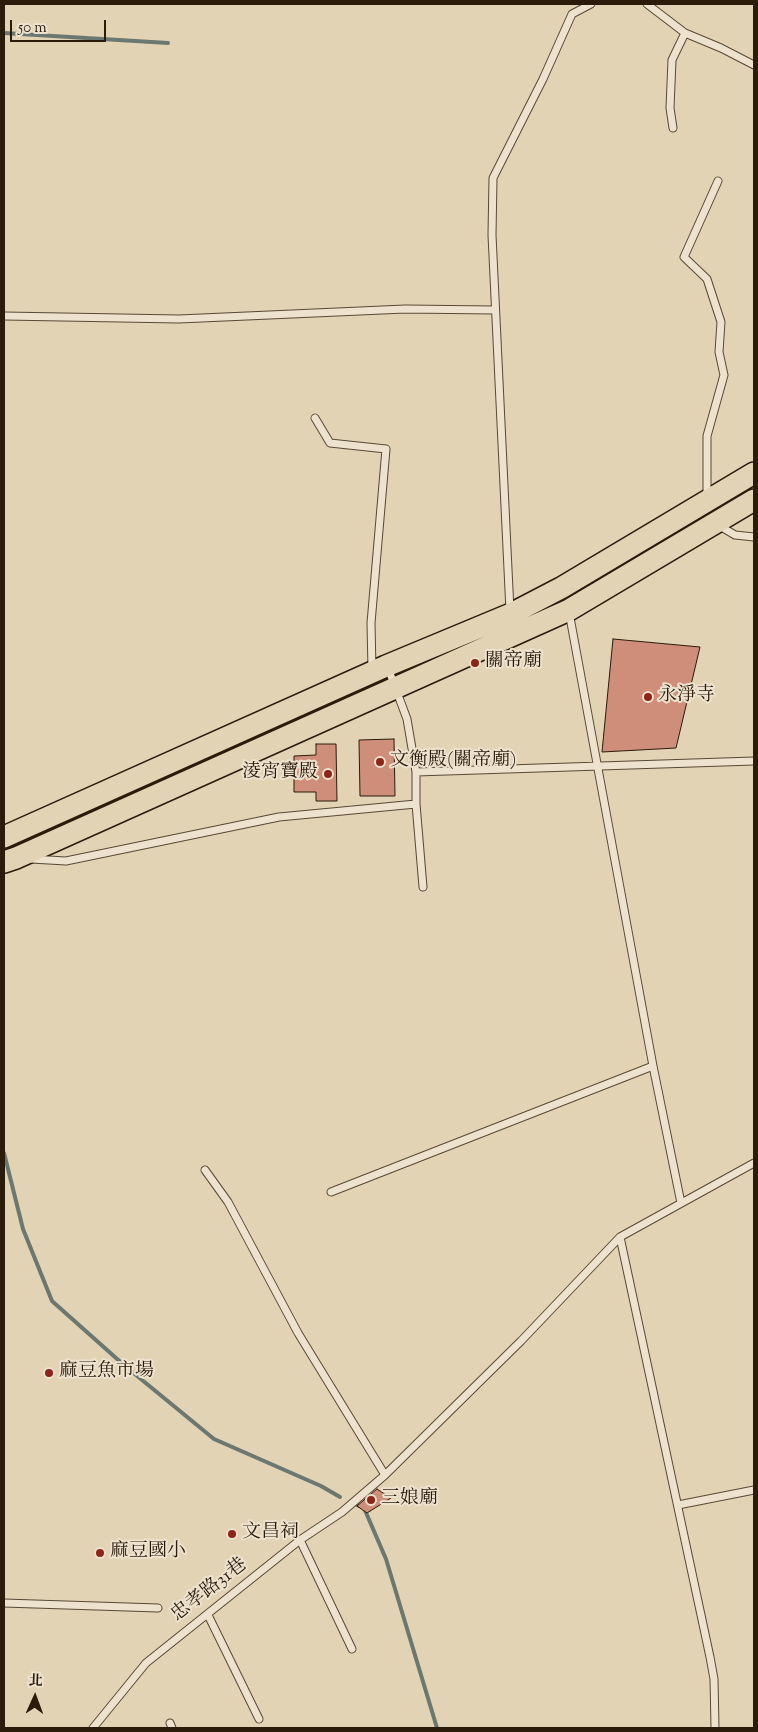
<!DOCTYPE html>
<meta charset="utf-8">
<style>
body{margin:0}
#map{position:relative;width:758px;height:1732px;overflow:hidden;background:#e1d3b4;font-family:"Sorts Mill Goudy","Noto Serif TC",serif}
canvas{display:block}
.frame{position:absolute;inset:0;border:5px solid #2b1b0b;pointer-events:none}
.north{position:absolute;left:10px;top:1672px;width:50px;height:50px;-webkit-text-stroke:4px #ece2ce;paint-order:stroke;rotate:2deg;font-size:14px;font-weight:700;line-height:20px;text-align:center;color:#2b1b0b}
.north::after{content:'';display:block;margin:auto;width:18px;height:22px;background:#2b1b0b;clip-path:polygon(50% 0,100% 100%,50% 72%,0 100%)}
.scale{position:absolute;left:10px;top:20px;width:96px;height:22px;box-sizing:border-box;border:2px solid #2b1b0b;border-top:0;padding-left:6px;font-size:15px;line-height:18px;white-space:nowrap;color:#2b1b0b;-webkit-text-stroke:4px #ece2ce;paint-order:stroke}
</style>
<div id="map">
<canvas width="758" height="1732"></canvas>
<div class="frame"></div>
<div class="north">北</div>
<div class="scale">50 m</div>
</div>
<script>
const g = document.querySelector('canvas').getContext('2d');
g.lineJoin = 'round';
const poly = rows => new Path2D(rows.map(r => 'M' + r).join(''));
function stroke(path, color, width, dash) { g.strokeStyle = color; g.lineWidth = width; g.lineCap = dash ? 'butt' : 'round'; g.setLineDash(dash || []); g.stroke(path); }
function fill(path, color) { g.fillStyle = color; g.fill(path, 'evenodd'); }
function write(font, color, halo, rows, align = 'center') {
  g.font = font + ' "Sorts Mill Goudy","Noto Serif TC",serif'; g.lineWidth = 4; g.setLineDash([]); g.textBaseline = 'middle'; g.strokeStyle = halo; g.fillStyle = color; for (const [text, x, y, turn = 0] of rows) {
    g.save(); g.translate(x, y); g.rotate((+turn || 0) * Math.PI / 180); g.textAlign = isNaN(turn) ? turn : align; if (halo) g.strokeText(text, 0, 0); g.fillText(text, 0, 0); g.restore();
  }
}
stroke(poly([
 [4,33,168,43],
 [4,1153,23,1229,52,1301,125,1366,214,1439,321,1486,340,1497],
 [354,1504,364,1508,386,1559,437,1728]
]), '#6b7871', 4);
const building = poly([
 [613,639,700,647,676,748,602,752,613,639],
 [394,739,395,796,360,796,359,740,394,739],
 [316,744,336,744,337,801,316,801,316,792,294,792,294,756,316,755,316,744],
 [377,1489,391,1498,367,1513,357,1506,377,1489]
]);
fill(building, '#ce8e79');
stroke(building, '#2b1b0b', 1);
const service = poly([
 [647,4,685,33,721,48,754,65],
 [673,128,670,108,672,60,685,33],
 [4,316,179,319,405,309,495,310],
 [315,418,330,443,386,449,371,623,372,670],
 [707,498,707,436,724,375,719,352,721,322,707,279,684,257,718,181],
 [718,525,735,535,754,537],
 [510,611,492,235,493,178,543,79,572,14,591,4],
 [569,612,653,1066,681,1203],
 [388,668,407,719,416,772,416,804,423,887],
 [416,772,754,761],
 [31,859,66,861,279,817,416,804],
 [205,1170,228,1202,298,1333,385,1475],
 [331,1192,653,1066],
 [620,1237,710,1657,714,1679,715,1728],
 [678,1505,754,1490],
 [300,1540,352,1649],
 [4,1603,158,1608],
 [208,1615,259,1719],
 [170,1723,172,1728],
 [93,1728,146,1663,300,1540,342,1512,385,1475,521,1341,620,1237,754,1163]
]);
const primary = poly([
 [4,837,386,666,511,614,561,588,754,473],
 [4,862,16,858,569,610,754,500]
]);
stroke(service, '#584935', 9);
stroke(primary, '#2b1b0b', 24);
stroke(service, '#ece2ce', 7);
stroke(primary, '#e1d3b4', 21);
for (const [x, y, r, color] of [
 [475,663,5,"#8f2418"],
 [648,697,5,"#8f2418"],
 [380,762,5,"#8f2418"],
 [328,774,5,"#8f2418"],
 [49,1373,5,"#8f2418"],
 [371,1500,5,"#8f2418"],
 [232,1534,5,"#8f2418"],
 [100,1553,5,"#8f2418"]
]) { const dot = new Path2D(); dot.arc(x, y, r, 0, 2 * Math.PI); g.fillStyle = color; g.fill(dot); stroke(dot, '#ece2ce', 2); }
write('19px', '#2b1b0b', '#ece2ce', [
 ["關帝廟",485,663],
 ["永淨寺",658,697],
 ["文衡殿(關帝廟)",390,762],
 ["淩宵寶殿",318,774,"right"],
 ["麻豆魚市場",59,1373],
 ["三娘廟",381,1500],
 ["文昌祠",242,1534],
 ["麻豆國小",110,1553]
], 'left');
write('19px', '#2b1b0b', '#ece2ce', [
 ["忠孝路31巷",210,1591,-38]
]);
</script>
